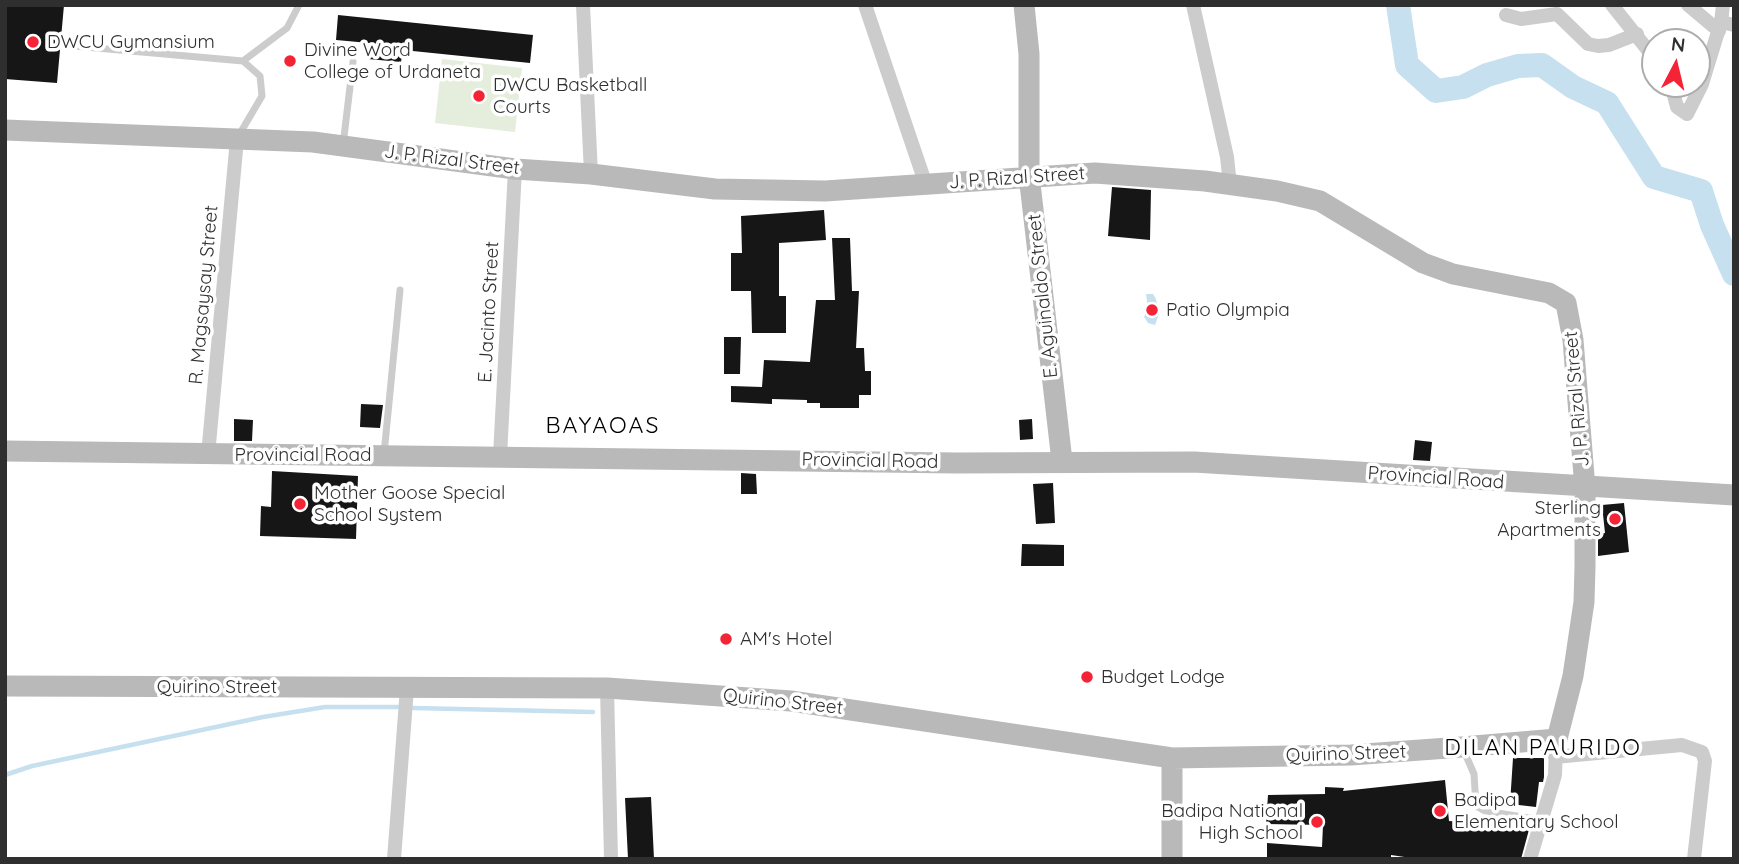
<!DOCTYPE html>
<style>
body{margin:0}
#map{position:relative;width:1739px;height:864px;overflow:hidden;background:#fff;font-family:Quicksand,sans-serif}
canvas{display:block}
.frame{position:absolute;inset:0;border:7px solid #2f2f2f;pointer-events:none}
.north{position:absolute;left:1641px;top:28px;width:70px;height:70px;box-sizing:border-box;background:#fff;border:2px solid #acacac;border-radius:50%;rotate:7deg;font-size:19px;font-weight:700;line-height:28px;text-align:center;color:#2f2f2f}
.north::after{content:'';display:block;margin:auto;width:24px;height:32px;background:#f42336;clip-path:polygon(50% 0,100% 100%,50% 72%,0 100%)}
</style>
<div id="map">
<canvas width="1739" height="864"></canvas>
<div class="frame"></div>
<div class="north">N</div>
</div>
<script>
const g = document.querySelector('canvas').getContext('2d');
g.lineJoin = 'round';
function fill(path, color) { g.fillStyle = color; g.fill(path, 'evenodd'); }
const poly = rows => new Path2D(rows.map(r => 'M' + r).join(''));
function stroke(path, color, width, dash) { g.strokeStyle = color; g.lineWidth = width; g.lineCap = dash ? 'butt' : 'round'; g.setLineDash(dash || []); g.stroke(path); }
function write(font, color, halo, rows, align = 'center') {
  g.font = font + ' Quicksand,sans-serif'; g.lineWidth = 7; g.setLineDash([]); g.textBaseline = 'middle'; g.strokeStyle = halo; g.fillStyle = color; for (const [text, x, y, turn = 0] of rows) {
    g.save(); g.translate(x, y); g.rotate((+turn || 0) * Math.PI / 180); g.textAlign = isNaN(turn) ? turn : align; if (halo) g.strokeText(text, 0, 0); g.fillText(text, 0, 0); g.restore();
  }
}
fill(poly([
 [442,59,522,68,515,132,435,123]
]), '#e5eddc');
fill(poly([
 [1146,294,1153,294,1156,299,1159,314,1155,325,1148,323,1144,317,1148,308]
]), '#c6e0ef');
stroke(poly([
 [413,708,593,712],
 [5,775,32,766,263,717,325,707,398,707]
]), '#c6e0ef', 4.5);
stroke(poly([
 [1398,5,1407,65,1436,91,1463,87,1487,75,1518,66,1542,65,1573,87,1607,103,1654,177,1701,191,1712,225,1734,274]
]), '#c6e0ef', 24);
fill(poly([
 [5,5,64,5,57,83,5,79],
 [338,15,533,35,530,63,403,50,401,62,368,59,369,43,336,40],
 [1112,187,1151,190,1150,240,1108,236],
 [824,210,826,240,779,243,779,296,786,296,786,333,752,333,751,291,731,291,731,253,742,253,741,216],
 [832,238,850,238,852,291,859,291,856,348,864,348,865,371,871,371,871,395,859,395,859,408,820,408,820,403,807,403,807,400,772,399,772,404,731,402,731,386,762,387,764,360,810,362,816,300,835,300],
 [724,337,741,337,740,374,724,374],
 [361,404,383,405,380,428,360,427],
 [234,419,253,420,252,441,234,441],
 [1032,419,1033,439,1020,440,1019,420],
 [1415,440,1432,442,1430,461,1413,460],
 [272,471,358,476,356,539,260,536,261,506,271,507],
 [741,473,756,474,757,494,741,494],
 [1053,483,1055,523,1036,524,1033,484],
 [1624,503,1629,552,1598,556,1598,534,1605,533,1602,505],
 [1022,544,1064,545,1064,566,1021,566],
 [1513,758,1544,758,1544,777,1543,782,1539,782,1536,807,1510,804],
 [1445,780,1449,821,1530,826,1521,859,1418,859,1391,855,1391,859,1267,859,1267,843,1322,847,1323,825,1266,824,1268,795,1325,794,1325,787,1344,788,1343,791],
 [651,797,654,859,628,859,625,798]
]), '#161616');
stroke(poly([
 [74,46,243,61,260,76,262,96,239,135],
 [243,61,287,28,299,5],
 [343,145,353,62],
 [384,454,400,290],
 [1464,751,1474,774,1476,806,1485,811,1541,820]
]), '#ccc', 7);
stroke(poly([
 [583,5,591,174],
 [865,5,926,185],
 [1193,5,1227,157,1230,185],
 [1612,5,1655,59],
 [1688,5,1719,31],
 [1723,5,1721,22,1734,25],
 [1506,15,1521,19,1557,14,1588,44,1598,46,1609,45,1637,34],
 [1671,84,1677,107,1687,114,1702,84,1721,22],
 [208,455,237,139],
 [500,456,515,169],
 [607,688,611,859],
 [1555,757,1682,745,1702,752,1705,761,1694,859],
 [394,859,407,688],
 [1530,859,1555,775,1556,748]
]), '#ccc', 14);
stroke(poly([
 [1024,5,1029,54,1029,175,1062,461],
 [5,130,313,142,515,169,591,174,715,189,825,191,1095,173,1205,181,1277,191,1320,201,1423,263,1453,274,1549,293,1566,303,1573,340,1585,488,1585,567,1584,602,1573,676,1557,739,1462,747,1351,755,1172,758,791,701,607,688,5,686],
 [5,451,957,463,1194,462,1734,495],
 [1172,859,1172,758]
]), '#b9b9b9', 21);
for (const [x, y, r, color] of [
 [33,42,7,"#f42336"],
 [290,61,7,"#f42336"],
 [479,96,7,"#f42336"],
 [1152,310,7,"#f42336"],
 [300,504,7,"#f42336"],
 [1615,519,7,"#f42336"],
 [726,639,7,"#f42336"],
 [1087,677,7,"#f42336"],
 [1440,811,7,"#f42336"],
 [1317,822,7,"#f42336"]
]) { const dot = new Path2D(); dot.arc(x, y, r, 0, 2 * Math.PI); g.fillStyle = color; g.fill(dot); stroke(dot, '#fff', 2.5); }
write('19px', '#2f2f2f', '#fff', [
 ["DWCU Gymansium",47,42],
 ["Divine Word",304,50],
 ["College of Urdaneta",304,72],
 ["DWCU Basketball",493,85],
 ["Courts",493,107],
 ["Patio Olympia",1166,310],
 ["Mother Goose Special",314,493],
 ["School System",314,515],
 ["Sterling",1601,508,"right"],
 ["Apartments",1601,530,"right"],
 ["AM's Hotel",740,639],
 ["Budget Lodge",1101,677],
 ["Badipa",1454,800],
 ["Elementary School",1454,822],
 ["Badipa National",1303,811,"right"],
 ["High School",1303,833,"right"]
], 'left');
write('19px', '#2f2f2f', '#fff', [
 ["J. P. Rizal Street",452,160,7],
 ["J. P. Rizal Street",1017,178,-4],
 ["R. Magsaysay Street",204,295,-85],
 ["E. Aguinaldo Street",1043,296,-96],
 ["E. Jacinto Street",489,312,-87],
 ["J. P. Rizal Street",1577,399,-95],
 ["Provincial Road",303,455],
 ["Provincial Road",870,461,1],
 ["Provincial Road",1436,478,4],
 ["Quirino Street",217,687],
 ["Quirino Street",783,702,6],
 ["Quirino Street",1346,754,-2]
]);
g.letterSpacing = '2px';
write('23px', '#000', '#fff', [
 ["BAYAOAS",603,426],
 ["DILAN PAURIDO",1543,748]
]);
g.letterSpacing = '0px';
</script>
